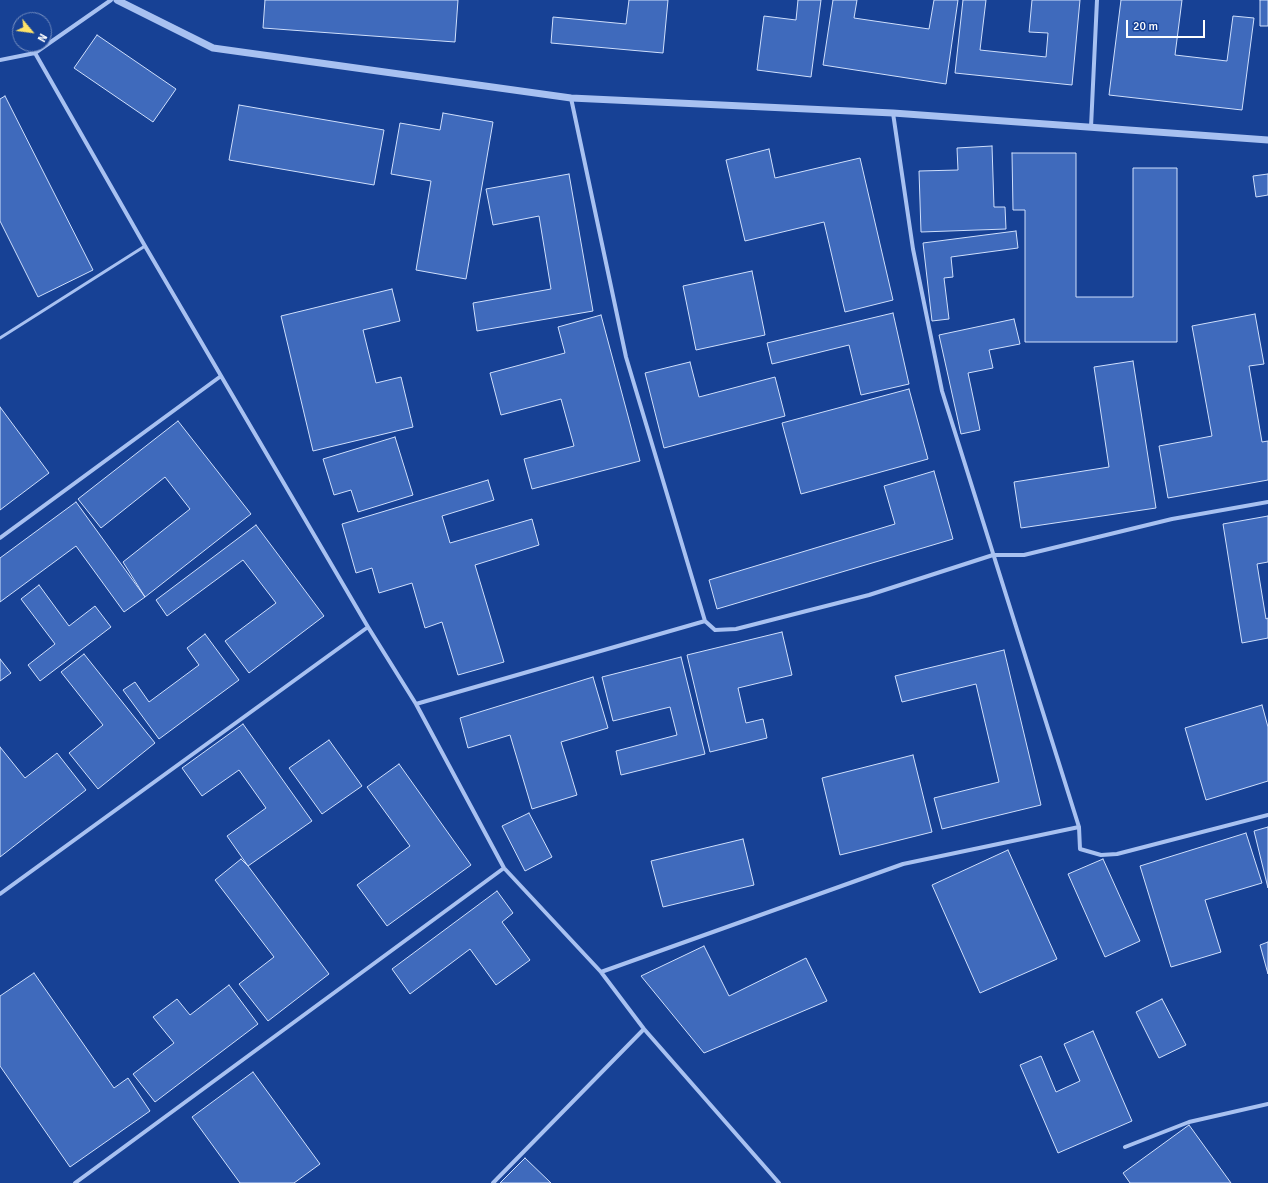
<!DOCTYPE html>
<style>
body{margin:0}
#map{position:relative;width:1268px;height:1183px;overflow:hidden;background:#174195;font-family:Signika,sans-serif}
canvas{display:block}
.north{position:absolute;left:12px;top:12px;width:40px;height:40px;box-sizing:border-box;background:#174195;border:1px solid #748dbf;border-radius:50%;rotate:119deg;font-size:11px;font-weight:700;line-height:16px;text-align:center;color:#fff}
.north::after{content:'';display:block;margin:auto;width:14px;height:18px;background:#ffe368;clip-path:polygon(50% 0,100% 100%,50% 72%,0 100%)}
.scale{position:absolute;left:1126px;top:20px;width:79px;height:18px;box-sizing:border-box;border:2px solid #fff;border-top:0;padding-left:5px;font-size:12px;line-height:14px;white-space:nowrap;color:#fff;-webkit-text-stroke:3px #174195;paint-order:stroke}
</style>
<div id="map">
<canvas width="1268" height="1183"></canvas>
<div class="north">N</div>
<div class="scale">20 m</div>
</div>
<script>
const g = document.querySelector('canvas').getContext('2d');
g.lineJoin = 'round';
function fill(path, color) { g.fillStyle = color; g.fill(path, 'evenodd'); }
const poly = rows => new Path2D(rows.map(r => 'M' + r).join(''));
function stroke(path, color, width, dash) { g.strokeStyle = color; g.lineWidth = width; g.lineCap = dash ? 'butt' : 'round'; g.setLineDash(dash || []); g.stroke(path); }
const building = poly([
 [265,0,458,0,455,42,263,28,265,0],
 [629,0,668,0,663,53,551,43,553,17,626,24,629,0],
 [798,0,821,0,811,77,757,70,764,16,796,20,798,0],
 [833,0,857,0,854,18,929,29,934,0,958,0,946,84,823,65,833,0],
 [963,0,986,0,980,50,1046,57,1048,33,1029,32,1032,0,1080,0,1072,85,955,73,963,0],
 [1121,0,1182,0,1175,55,1227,61,1233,16,1254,18,1242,110,1109,95,1121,0],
 [1260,0,1268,0,1268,26,1260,26,1260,0],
 [97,35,176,89,153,122,74,68,97,35],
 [5,96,93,270,38,297,0,221,0,99,5,96],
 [239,105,384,130,374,185,229,160,239,105],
 [443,113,493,122,466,279,416,270,431,181,391,174,400,123,440,130,443,113],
 [992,146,994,207,1005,207,1006,229,921,232,919,171,958,170,957,148,992,146],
 [769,149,775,178,860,158,893,300,845,312,824,222,745,241,726,160,769,149],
 [1012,153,1076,153,1076,297,1133,297,1133,168,1177,168,1177,342,1025,342,1025,210,1013,210,1012,153],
 [569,174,593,311,477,331,473,303,551,289,539,216,493,225,486,189,569,174],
 [1268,174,1268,195,1256,197,1253,176,1268,174],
 [1016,231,1018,248,951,257,953,277,944,278,949,319,932,321,923,243,1016,231],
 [752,271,765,335,696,350,683,286,752,271],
 [392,289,400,321,363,330,376,383,401,377,413,427,313,451,281,316,392,289],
 [893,313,909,384,861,395,849,345,772,364,767,343,893,313],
 [1255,314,1264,364,1249,366,1262,442,1268,441,1268,480,1168,498,1159,446,1212,436,1192,326,1255,314],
 [601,315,640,461,532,489,524,459,574,446,561,399,501,415,490,373,565,353,558,327,601,315],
 [1014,319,1020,344,989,350,993,368,968,373,980,430,961,434,939,335,1014,319],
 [1133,361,1156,508,1021,528,1014,482,1109,467,1094,367,1133,361],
 [690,362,699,397,775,377,785,416,664,448,645,373,690,362],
 [909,389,928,459,801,494,782,423,909,389],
 [0,407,49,473,0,510,0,407],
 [178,421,251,514,145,597,123,562,190,509,165,477,101,528,78,499,178,421],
 [395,437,413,495,358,512,351,490,334,495,323,459,395,437],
 [934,471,953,539,717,609,709,580,895,524,884,486,934,471],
 [488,480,494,500,442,516,450,543,532,519,539,545,475,565,504,662,458,675,442,622,425,628,412,583,379,593,372,568,356,573,342,524,488,480],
 [76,502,145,597,124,612,76,546,0,602,0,558,76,502],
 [1268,516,1268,562,1257,564,1266,619,1268,618,1268,638,1242,643,1223,524,1268,516],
 [256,525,324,616,249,673,225,641,276,603,243,560,167,616,156,600,256,525],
 [39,585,69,626,95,606,111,627,40,681,28,665,55,644,21,599,39,585],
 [782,632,792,675,738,688,746,723,763,719,767,738,710,752,687,655,782,632],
 [205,634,239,680,159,739,123,690,135,682,149,702,199,665,187,648,205,634],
 [1004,650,1041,805,942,829,934,798,999,782,976,684,902,702,895,676,1004,650],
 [84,654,155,743,98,789,69,753,103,725,61,672,84,654],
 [681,657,705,754,621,775,616,751,677,735,670,707,613,721,602,677,681,657],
 [0,659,11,673,0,681,0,659],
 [593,677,608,728,561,742,577,795,532,809,510,735,468,748,460,718,593,677],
 [1262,705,1268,727,1268,781,1206,800,1185,728,1262,705],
 [243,724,312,821,248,866,227,836,266,808,239,770,202,796,182,768,243,724],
 [329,740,362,786,322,814,289,768,329,740],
 [0,747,25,778,57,753,86,790,0,857,0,747],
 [913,755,932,832,840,855,822,778,913,755],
 [399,764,471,865,387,926,357,885,410,846,367,787,399,764],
 [529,813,552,857,525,871,502,826,529,813],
 [1268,827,1268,888,1254,831,1268,827],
 [1246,833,1262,883,1205,900,1221,952,1171,967,1140,866,1246,833],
 [743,839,754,885,663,907,651,861,743,839],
 [1008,850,1057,959,980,993,932,885,1008,850],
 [241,859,248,866,329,974,268,1021,239,984,274,957,215,880,241,859],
 [1103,859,1140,941,1105,957,1068,874,1103,859],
 [497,891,513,913,502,922,530,960,496,985,470,949,410,994,392,969,497,891],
 [1268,942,1268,974,1260,945,1268,942],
 [704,946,729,996,806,958,827,1001,704,1053,641,976,704,946],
 [34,973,114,1088,128,1078,150,1111,70,1167,0,1066,0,996,34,973],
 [229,985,258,1024,155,1102,133,1074,174,1043,153,1017,177,999,190,1015,229,985],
 [1162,999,1186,1045,1159,1058,1136,1012,1162,999],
 [1093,1031,1132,1121,1058,1153,1020,1065,1041,1056,1056,1092,1080,1081,1064,1044,1093,1031],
 [253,1072,320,1164,294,1183,240,1183,192,1117,253,1072],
 [1189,1125,1231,1183,1130,1183,1123,1173,1189,1125],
 [525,1158,551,1183,500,1183,525,1158]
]);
fill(building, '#3f6abc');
stroke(building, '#cfdffc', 1);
stroke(poly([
 [0,338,145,246]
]), '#a8c1f1', 3);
stroke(poly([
 [111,0,35,53,145,246,368,627,416,704,504,868,601,972,644,1029,779,1183],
 [0,60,35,53],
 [571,98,626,357,705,621,715,630,736,629,869,595,993,555,1024,555,1172,519,1268,502],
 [893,113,913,249,942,391,1079,827,1080,849,1101,855,1117,854,1268,815],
 [1091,127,1097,0],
 [0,538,221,376],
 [416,704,705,621],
 [0,894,368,627],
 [601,972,903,864,1079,827],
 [1125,1147,1189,1122,1268,1104],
 [75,1183,504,868],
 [493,1183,644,1029]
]), '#a8c1f1', 4);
stroke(poly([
 [117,0,213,48,571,98,893,113,1268,140]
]), '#a8c1f1', 7);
</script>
